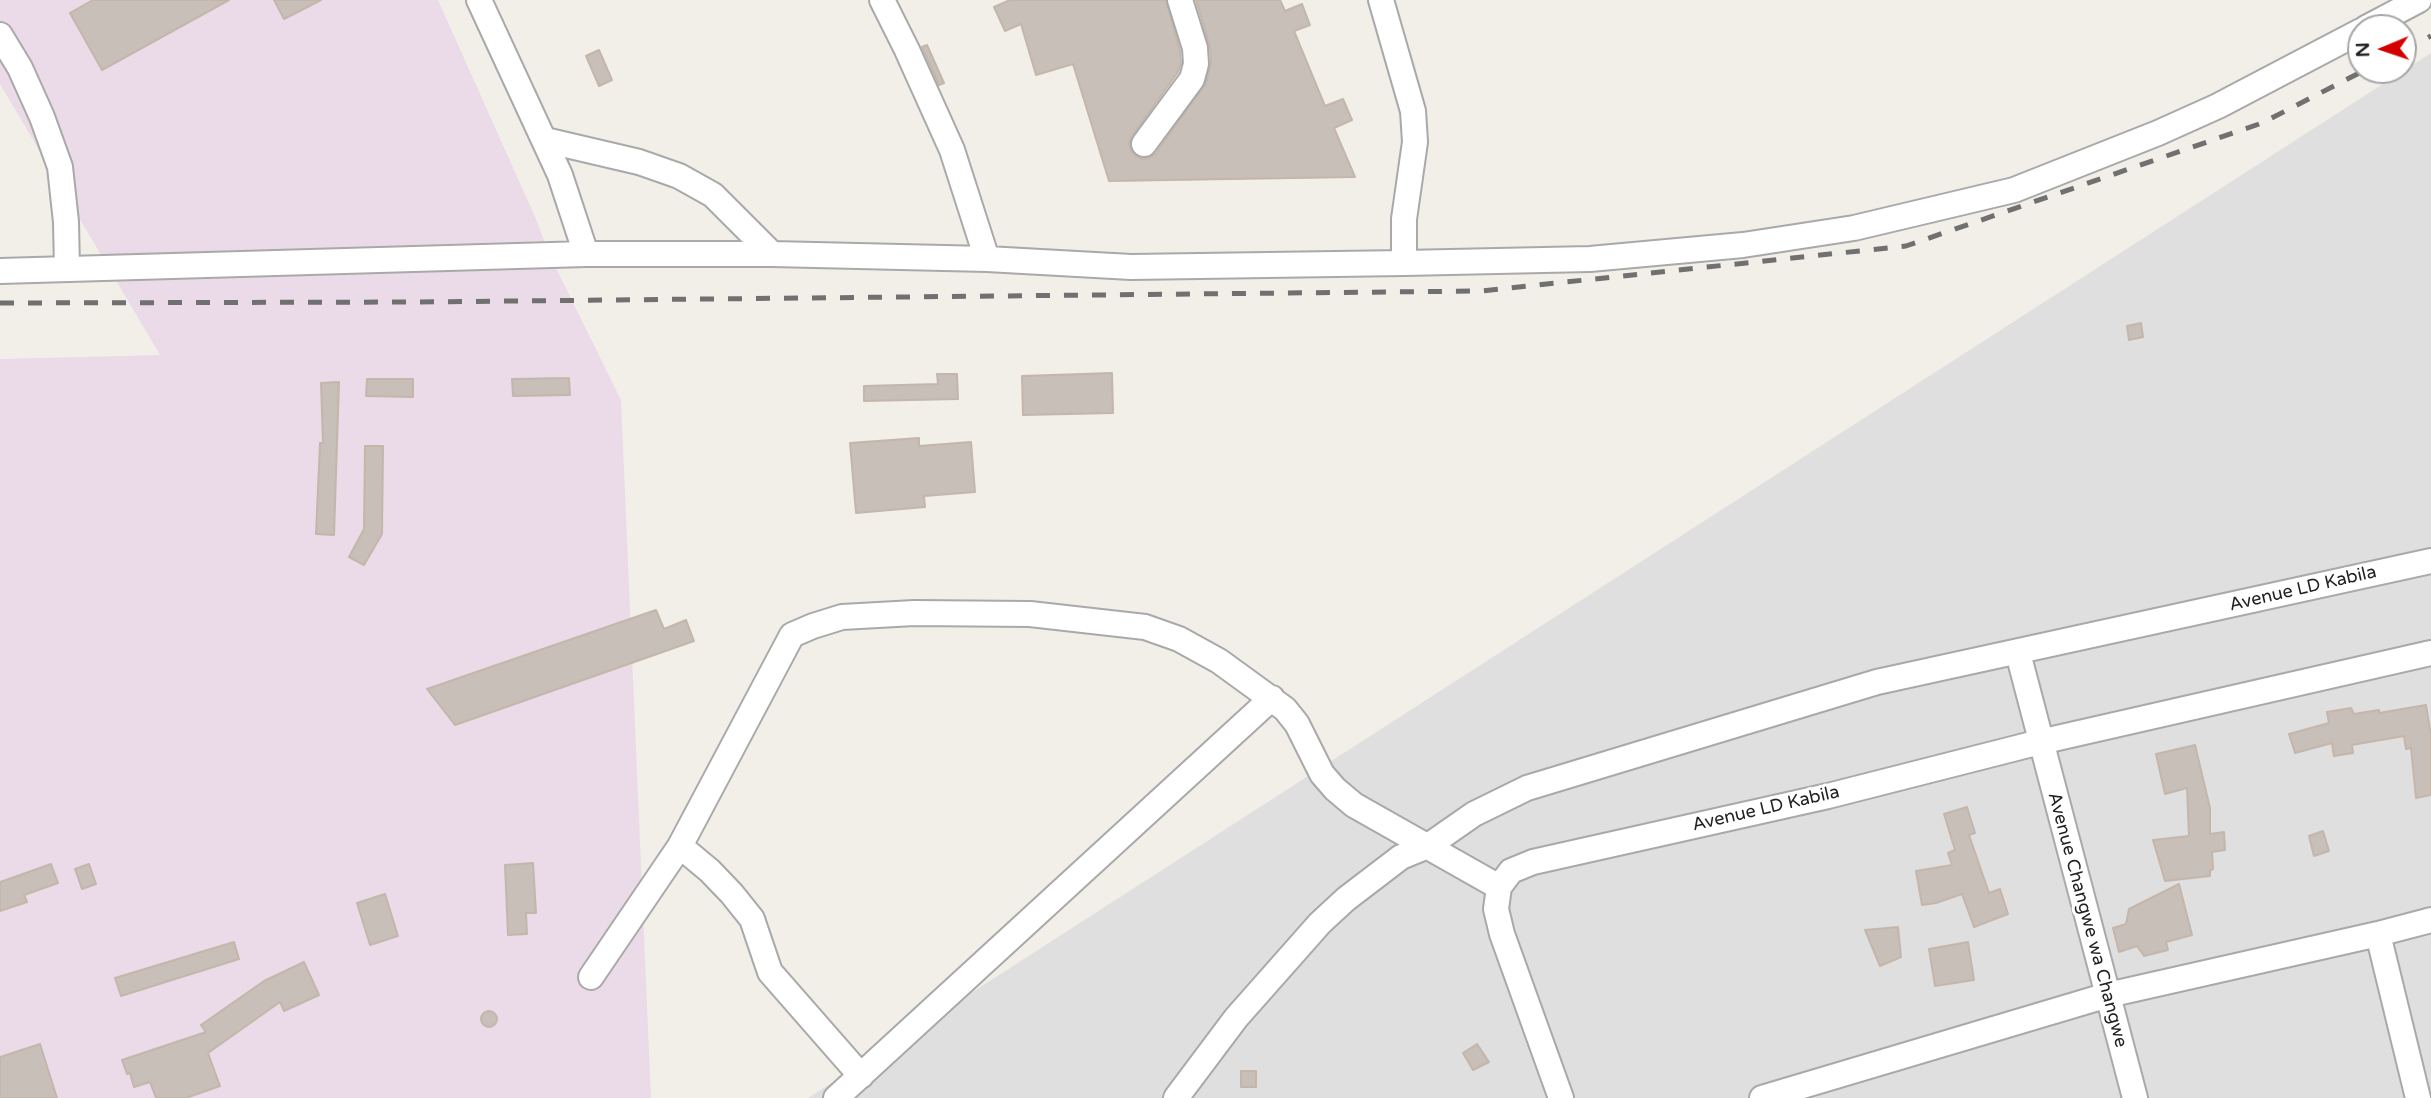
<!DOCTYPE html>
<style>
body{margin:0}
#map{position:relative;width:2431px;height:1098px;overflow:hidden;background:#f2efe9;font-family:"Varela Round",sans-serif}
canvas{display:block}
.north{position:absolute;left:2347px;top:14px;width:70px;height:70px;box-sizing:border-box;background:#fff;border:2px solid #a7a7a7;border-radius:50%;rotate:268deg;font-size:19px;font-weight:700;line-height:28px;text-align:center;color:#222}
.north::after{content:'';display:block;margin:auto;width:24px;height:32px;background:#d40000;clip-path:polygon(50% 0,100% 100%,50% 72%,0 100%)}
</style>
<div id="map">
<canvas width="2431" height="1098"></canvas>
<div class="north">N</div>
</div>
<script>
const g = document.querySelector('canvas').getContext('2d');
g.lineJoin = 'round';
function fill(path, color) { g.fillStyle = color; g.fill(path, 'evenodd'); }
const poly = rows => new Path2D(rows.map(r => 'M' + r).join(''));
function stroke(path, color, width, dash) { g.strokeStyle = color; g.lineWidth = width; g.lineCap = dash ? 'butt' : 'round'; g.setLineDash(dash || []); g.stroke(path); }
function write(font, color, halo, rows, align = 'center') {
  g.font = font + ' "Varela Round",sans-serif'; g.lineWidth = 6; g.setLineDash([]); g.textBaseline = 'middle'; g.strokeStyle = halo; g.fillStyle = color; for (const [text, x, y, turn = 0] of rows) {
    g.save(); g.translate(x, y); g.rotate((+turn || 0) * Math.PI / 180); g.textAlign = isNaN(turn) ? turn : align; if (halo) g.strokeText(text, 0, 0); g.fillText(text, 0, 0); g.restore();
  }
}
fill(poly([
 [2431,53,2431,1098,808,1098]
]), '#e0dfdf');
fill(poly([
 [0,0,438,0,536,219,550,256,621,400,651,1098,0,1098,0,359,160,355,0,84]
]), '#ebdbe8');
const building = poly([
 [93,0,229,0,102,70,70,13,93,0],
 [274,0,321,0,284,19,274,0],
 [1010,0,1166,0,1180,51,1181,63,1178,72,1132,136,1129,143,1131,151,1136,156,1143,159,1151,157,1156,153,1206,83,1211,63,1210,47,1196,0,1280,0,1285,11,1302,4,1310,25,1294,31,1325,106,1343,99,1352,120,1334,128,1355,177,1109,181,1073,64,1036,75,1021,24,1005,31,994,7,1010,0],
 [927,45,944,83,939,85,922,47,927,45],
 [599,50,612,80,599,86,586,56,599,50],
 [2141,323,2143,337,2129,340,2127,326,2141,323],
 [1112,373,1113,413,1023,415,1022,376,1112,373],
 [937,374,957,374,958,399,864,401,864,386,938,384,937,374],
 [569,378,570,395,513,396,512,379,569,378],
 [367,379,413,379,413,397,366,396,367,379],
 [339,382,334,535,316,534,320,443,323,443,321,383,339,382],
 [919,438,919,446,971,442,975,492,924,496,925,507,856,513,850,443,919,438],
 [365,446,383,446,382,534,364,565,349,557,364,529,365,446],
 [656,610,664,629,686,620,694,641,455,725,427,689,656,610],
 [2426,705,2431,736,2431,795,2416,798,2411,748,2406,749,2404,736,2352,745,2353,753,2334,756,2332,743,2295,753,2289,734,2329,723,2327,712,2351,708,2354,714,2379,710,2379,713,2426,705],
 [2195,745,2210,808,2210,834,2224,832,2225,850,2212,852,2213,869,2210,871,2210,876,2165,881,2153,840,2189,836,2187,788,2165,794,2156,754,2195,745],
 [1967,807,1975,833,1969,835,1989,893,2000,889,2008,914,1974,927,1962,894,1936,903,1922,905,1916,871,1952,865,1948,853,1955,850,1944,814,1967,807],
 [2323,831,2329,851,2314,856,2309,836,2323,831],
 [533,863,536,913,526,913,527,934,508,935,505,865,533,863],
 [51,864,58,883,24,895,27,902,0,911,0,882,51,864],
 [89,864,96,884,82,889,75,869,89,864],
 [2179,884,2192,935,2166,942,2168,950,2144,956,2137,946,2119,952,2113,928,2126,924,2129,909,2179,884],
 [385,894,398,936,370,945,357,903,385,894],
 [1898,927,1901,957,1880,966,1865,930,1898,927],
 [234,942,239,959,121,996,115,978,234,942],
 [1968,942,1974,980,1935,986,1929,949,1968,942],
 [304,962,319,995,284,1011,280,1002,208,1053,220,1086,186,1098,156,1098,150,1082,134,1087,130,1073,127,1074,122,1060,206,1032,201,1025,264,981,304,962],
 '481 1019a8 8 0 1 1 16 0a8 8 0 1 1-16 0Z',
 [40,1044,57,1098,0,1098,0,1057,40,1044],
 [1477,1044,1489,1062,1473,1070,1463,1053,1477,1044],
 [1241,1071,1256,1071,1256,1087,1241,1087,1241,1071]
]);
fill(building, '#c7bfb8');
stroke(building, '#c4b6ab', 2);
const minor = poly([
 [479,0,560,175,586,254],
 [882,0,907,50,952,150,987,259],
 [1381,0,1413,111,1415,142,1404,219,1404,263],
 [2366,28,2419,0],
 [0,35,20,68,42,117,60,167,66,222,67,269],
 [545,140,639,162,679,176,713,195,772,254],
 [1144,144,1192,79,1196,64,1195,48,1180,0],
 [0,271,586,254,772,254,987,259,1131,267,1404,263,1590,259,1743,245,1854,228,2014,190,2158,133,2218,106,2361,31],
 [2018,653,2135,1098],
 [680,846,710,871,732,894,752,919,770,972,861,1076],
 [2378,934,2418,1098],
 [591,977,680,846,792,635,813,626,842,617,914,613,1030,614,1145,627,1179,639,1219,661,1285,709,1297,724,1322,774,1335,789,1354,805,1499,887],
 [836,1098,1272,698],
 [1176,1098,1236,1018,1320,923,1346,899,1401,857,1428,846,1474,814,1527,788,1877,682,2431,561],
 [1561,1098,1502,934,1496,909,1499,887,1511,871,1533,862,1828,796,2040,742,2431,653],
 [1762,1098,2108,995,2378,934,2431,920]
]);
stroke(minor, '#a9a9a9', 28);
stroke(minor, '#fff', 24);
stroke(poly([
 [2403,50,2431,36],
 [0,303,418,302,1481,291,1906,246,2262,123,2365,70]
]), '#707070', 5, [14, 14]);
write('18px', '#222', '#fff', [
 ["Avenue LD Kabila",2303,589,-13],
 ["Avenue LD Kabila",1766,809,-13],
 ["Avenue Changwe wa Changwe",2087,920,75]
]);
</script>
